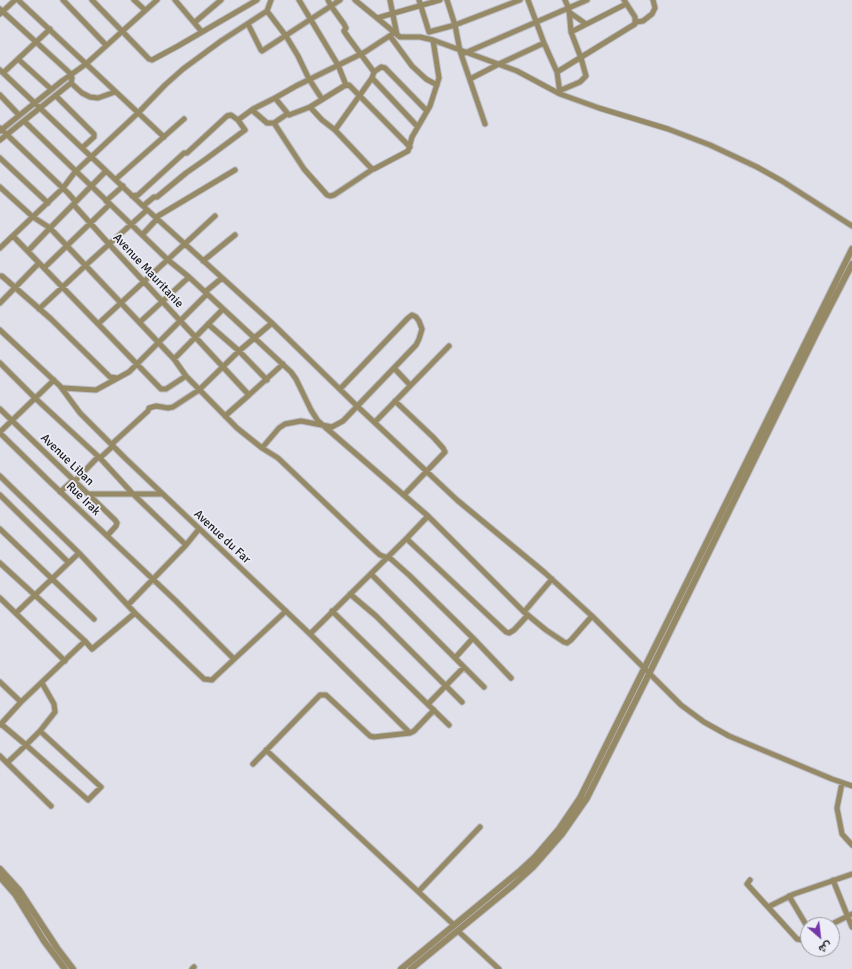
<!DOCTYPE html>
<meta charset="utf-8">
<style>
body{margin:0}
#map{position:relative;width:852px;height:969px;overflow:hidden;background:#dfe0e9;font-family:Signika,Vazirmatn,sans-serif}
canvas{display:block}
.north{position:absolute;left:800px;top:917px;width:40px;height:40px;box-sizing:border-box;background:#ecedf6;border:1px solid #9999a0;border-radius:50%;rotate:152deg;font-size:11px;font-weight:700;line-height:16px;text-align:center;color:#1c1c1f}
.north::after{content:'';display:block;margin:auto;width:14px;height:18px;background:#7435aa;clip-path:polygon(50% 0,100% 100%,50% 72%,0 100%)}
</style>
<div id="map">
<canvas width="852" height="969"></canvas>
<div class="north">ش</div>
</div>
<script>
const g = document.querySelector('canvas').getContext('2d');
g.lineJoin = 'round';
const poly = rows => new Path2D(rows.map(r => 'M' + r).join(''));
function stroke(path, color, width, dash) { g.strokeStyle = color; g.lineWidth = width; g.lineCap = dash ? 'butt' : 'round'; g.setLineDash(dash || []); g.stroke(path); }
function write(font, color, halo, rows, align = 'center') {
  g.font = font + ' Signika,sans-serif'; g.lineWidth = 3.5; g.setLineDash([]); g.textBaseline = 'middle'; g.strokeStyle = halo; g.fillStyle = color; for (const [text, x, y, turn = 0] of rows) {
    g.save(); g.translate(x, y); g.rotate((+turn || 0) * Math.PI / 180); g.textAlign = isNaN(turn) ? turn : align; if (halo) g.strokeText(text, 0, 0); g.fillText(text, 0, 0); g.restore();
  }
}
const minor = poly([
 [18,0,164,137],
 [63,0,106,45],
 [92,0,149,59,152,60,178,46,257,0],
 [134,0,145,10],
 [175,0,202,32],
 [299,0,338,65,346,85],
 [355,0,377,18,440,0],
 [390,0,397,35],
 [419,0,429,32,455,25,520,0],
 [447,0,455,25,460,51,485,124],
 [528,0,544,43,557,72,560,93],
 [0,9,71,74,72,78,71,83,0,140],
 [267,11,286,36,298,56,309,79,322,99],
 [569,12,586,24],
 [0,14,15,0],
 [377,18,400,37,420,37,433,40,517,71,560,94,599,108,668,129,710,145,757,167,782,181,852,226],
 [195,22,221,0],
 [636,22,643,21,652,14,655,8,653,0],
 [248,24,261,50,262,51,331,6,328,0],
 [571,32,626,4],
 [390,36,412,66,426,79,437,85],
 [465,53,587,0],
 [18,59,51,89],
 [0,70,143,206,272,323,357,406,457,500,544,572,592,616,681,705,704,722,729,736,832,779,852,786],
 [374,72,381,67,385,68,427,111],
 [557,72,635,24,635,17,624,0],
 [3,73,50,29],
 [372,78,417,126],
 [470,79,499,64,544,43],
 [71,83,82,93,90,97,98,98,115,92],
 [559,91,580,82,586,76,581,58,571,32,569,9,565,0],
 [0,95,19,115],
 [56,96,94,134,94,137,82,148],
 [275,98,296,86,365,52,394,33],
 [310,107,344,86,349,85,410,147],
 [252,110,267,123,274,123],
 [287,114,274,123,304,169,327,195,330,196,334,195,373,169],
 [238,120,253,109,275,98,289,115,310,107,322,120,335,130,371,168,374,169,408,151,412,137,430,106,439,78,433,40],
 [24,121,168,260,189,277,291,372,296,379,311,410,318,421,428,516,524,612,546,630,564,642,567,643,571,640,592,616],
 [0,128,68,193,75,201,74,205,109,244,249,395,283,364],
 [335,130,372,78,374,72,348,37,344,31,346,28,344,24,331,6,340,0],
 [0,131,62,81,86,64,157,0],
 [0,158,48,203],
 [116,179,184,119],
 [0,187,33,217,50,228,106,171],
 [132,196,138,195,184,153,187,153,227,116,231,115,238,120,245,130,206,159,186,173,157,197,154,197,143,206],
 [106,201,123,186],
 [142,235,157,219,158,216,235,170],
 [13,236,161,389,166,389,186,376],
 [0,248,63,188,75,172,138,113,165,85,183,69,221,41,267,11,271,0],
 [28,251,50,228,174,359,186,376,237,428,262,448,278,458,369,545,380,555,391,559,409,575,473,638,511,678],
 [203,261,235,235],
 [44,268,109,205],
 [0,276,2,276,51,319,110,377,117,378],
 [205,292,222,278],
 [0,303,39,263],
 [39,309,86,265,147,210],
 [140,322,189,277],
 [98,324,215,216],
 [208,324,239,351,267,380],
 [0,330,60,386,80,413,125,458,310,634,409,732,410,733,414,731,434,710],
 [174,359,223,309],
 [0,363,35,398,100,458,133,494,186,545],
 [394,368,410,385],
 [63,388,96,390,129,372,207,294],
 [395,401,433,437,443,448,445,452,404,495],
 [0,409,115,520,117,523,116,526,107,536],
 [225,416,249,395],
 [375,422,449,346],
 [0,432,54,380],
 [0,433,50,482,176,601,234,659],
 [262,448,279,428,285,424,301,421,332,427,343,421,416,345,419,339,422,329,419,321,416,317,412,315,408,318,340,389],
 [0,476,79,553,135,613,204,679,212,680,215,677,286,611],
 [60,492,71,482,75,481,97,458,100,458,113,446,113,443,148,411,149,408,156,406,168,408,173,407,199,390,239,351,272,323],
 [88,494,162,494],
 [0,495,68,562],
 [428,516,407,538,409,541,506,632,509,633,514,630,528,615],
 [0,529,94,619],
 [0,563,85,641],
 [371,574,484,687],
 [350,594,376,616,462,702],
 [0,598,65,661],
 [128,605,186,545,199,529],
 [332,611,449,725],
 [524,612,552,579],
 [16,613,79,553],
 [310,634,407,538],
 [455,658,473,638],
 [0,682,21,702],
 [428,704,464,667],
 [1,724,26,745,40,731,55,712,54,704,42,683],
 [0,725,21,702,85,641,92,649,135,613],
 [266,750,454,925],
 [0,756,51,806],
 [7,763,26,745,88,800,101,787,40,731],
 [253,764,320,695,326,695,370,736,374,737,410,733],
 [842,783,837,808,842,834,852,845],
 [750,880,747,884,797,939,802,940,808,937],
 [833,880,852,927],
 [419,891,480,827],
 [789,896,808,928],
 [768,907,794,894,852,874],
 [830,925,852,914],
 [458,931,499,969],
 [192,969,194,967]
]);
const tertiary = poly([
 [0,869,19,890,57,948,73,969],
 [0,877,15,894,44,941,65,969],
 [401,969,521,870,535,857,559,829,580,798,852,249],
 [411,969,511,887,533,867,562,834,587,798,649,674,817,332,852,264]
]);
stroke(minor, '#bcbdc5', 7);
stroke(tertiary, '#bcbdc5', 8);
stroke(minor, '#968965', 5);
stroke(tertiary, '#968965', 6);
write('12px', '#1c1c1f', '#ecedf6', [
 ["Avenue Mauritanie",148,271,47],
 ["Avenue Liban",67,460,44],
 ["Rue Irak",83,499,44],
 ["Avenue du Far",222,537,43]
]);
</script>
